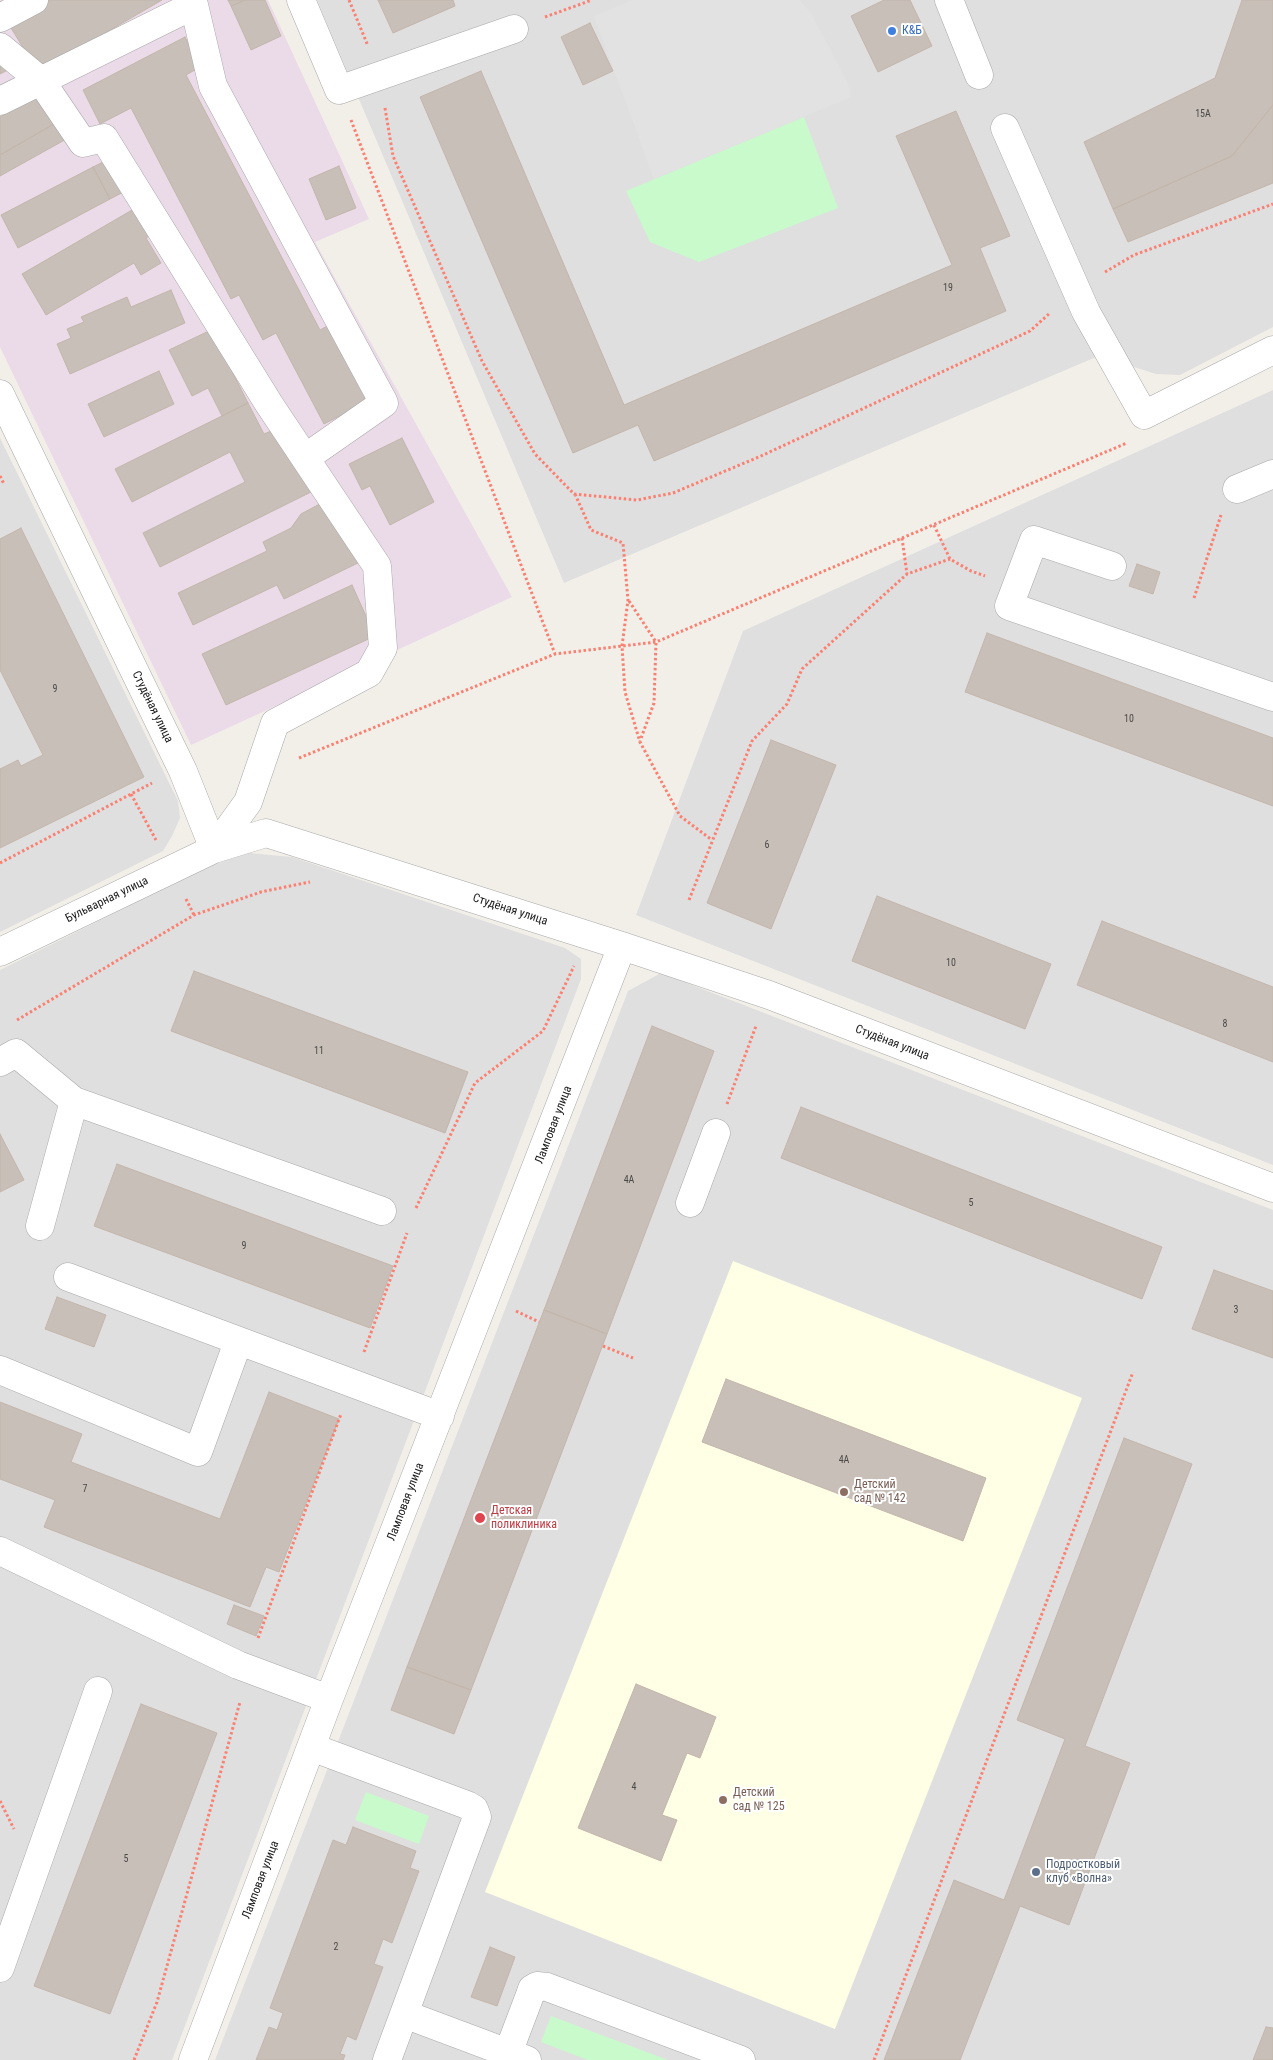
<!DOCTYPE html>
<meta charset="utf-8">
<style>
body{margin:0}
canvas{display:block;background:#f2efe9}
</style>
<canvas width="1273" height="2060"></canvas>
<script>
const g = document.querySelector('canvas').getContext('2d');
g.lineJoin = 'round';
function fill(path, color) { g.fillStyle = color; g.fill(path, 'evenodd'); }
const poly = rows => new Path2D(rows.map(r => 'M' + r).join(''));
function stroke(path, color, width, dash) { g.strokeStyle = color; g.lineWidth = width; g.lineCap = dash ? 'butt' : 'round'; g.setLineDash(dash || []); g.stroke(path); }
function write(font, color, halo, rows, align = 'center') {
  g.font = font + ' "Roboto Condensed",sans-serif'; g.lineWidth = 4; g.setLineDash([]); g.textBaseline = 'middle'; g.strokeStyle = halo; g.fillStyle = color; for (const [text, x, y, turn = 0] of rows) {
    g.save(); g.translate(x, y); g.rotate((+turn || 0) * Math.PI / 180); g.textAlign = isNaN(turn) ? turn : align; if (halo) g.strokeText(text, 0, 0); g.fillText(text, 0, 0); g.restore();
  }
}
fill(poly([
 [317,0,1273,0,1273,327,1180,375,1156,374,1134,367,1115,349,564,583],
 [1273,390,1273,1165,636,915,743,631],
 [0,438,178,801,180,818,172,836,163,851,0,932],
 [249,853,292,857,565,948,581,959,581,979,172,2060,0,2060,0,970,207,867],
 [661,973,1273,1210,1273,2060,215,2060,628,991]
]), '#e0dfdf');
fill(poly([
 [0,0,268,0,369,219,315,242,512,597,191,745,0,347]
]), '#ebdbe8');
fill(poly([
 [733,1261,1082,1398,835,2029,485,1892]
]), '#ffffe5');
fill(poly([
 [804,117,838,208,699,262,650,242,626,191],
 [366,1792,429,1816,419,1844,355,1820],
 [551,2016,668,2060,588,2060,541,2042]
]), '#c8facc');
fill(poly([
 [633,0,800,0,812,15,848,83,851,97,654,179,594,16]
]), '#e2e2e2');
const building = poly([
 [50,0,162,0,38,72,8,23,50,0],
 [228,0,245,0,231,6,228,0],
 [245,0,265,0,281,36,251,50,231,6,245,0],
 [378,0,453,0,455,6,393,33,378,0],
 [884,0,910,0,932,46,878,72,851,16,884,0],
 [1242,0,1273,0,1273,105,1232,156,1113,209,1084,142,1215,78,1242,0],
 [590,23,613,71,583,85,561,37,590,23],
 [185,37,200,67,186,75,320,330,333,323,372,399,324,424,276,333,263,340,239,295,231,299,131,108,100,124,83,90,185,37],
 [0,56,8,70,0,74,0,56],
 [481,71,624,405,952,265,896,136,956,111,1010,236,980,248,1006,311,654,461,638,425,573,453,420,97,481,71],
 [45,92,61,120,0,155,0,117,45,92],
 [1273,105,1273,183,1128,242,1113,209,1232,156,1273,105],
 [61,120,70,137,0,176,0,155,61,120],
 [113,157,129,189,110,199,93,167,113,157],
 [339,166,356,208,326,220,309,179,339,166],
 [93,167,110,199,18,248,1,215,93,167],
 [139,206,155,233,146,238,161,263,141,275,134,263,46,315,22,274,139,206],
 [171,290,185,323,70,374,57,344,71,338,67,329,84,322,81,317,127,297,131,307,171,290],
 [211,330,248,403,222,416,208,388,192,396,169,350,211,330],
 [159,371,174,404,104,437,88,404,159,371],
 [248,403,264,434,278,428,311,492,160,567,143,533,245,482,230,452,132,502,115,469,248,403],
 [402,438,434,502,390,525,370,486,362,490,349,464,402,438],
 [329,499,362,561,284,599,277,585,193,625,178,593,267,551,263,542,291,528,301,514,329,499],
 [21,528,144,777,0,848,0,769,18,760,21,766,43,755,0,670,0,539,21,528],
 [1137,564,1160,572,1153,594,1129,586,1137,564],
 [352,585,375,636,226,705,202,654,352,585],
 [987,633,1273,738,1273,806,965,692,987,633],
 [771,740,836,765,771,929,707,903,771,740],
 [877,896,1051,964,1025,1029,852,961,877,896],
 [1102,921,1273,987,1273,1062,1077,985,1102,921],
 [194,971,468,1072,445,1133,171,1031,194,971],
 [652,1026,714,1051,607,1334,544,1310,652,1026],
 [801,1107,1162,1247,1142,1299,781,1158,801,1107],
 [0,1134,24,1180,0,1192,0,1134],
 [117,1164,393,1266,370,1328,94,1226,117,1164],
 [1214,1270,1273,1291,1273,1358,1192,1329,1214,1270],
 [57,1297,106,1315,94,1347,45,1329,57,1297],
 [544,1310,607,1334,471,1690,407,1667,544,1310],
 [726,1379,986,1478,963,1541,702,1442,726,1379],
 [269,1392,339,1419,279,1572,266,1567,250,1607,44,1527,55,1500,0,1479,0,1402,82,1434,71,1462,220,1519,269,1392],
 [1124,1438,1192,1464,1085,1746,1130,1763,1069,1925,1020,1906,960,2060,884,2060,954,1880,1004,1900,1065,1739,1017,1720,1124,1438],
 [234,1605,264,1616,256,1636,227,1624,234,1605],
 [407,1667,471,1690,454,1734,391,1710,407,1667],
 [636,1684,716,1717,700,1758,687,1753,662,1815,677,1820,661,1861,578,1828,636,1684],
 [141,1704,217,1733,110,2014,34,1986,141,1704],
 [353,1827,416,1851,410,1868,419,1871,392,1943,383,1939,374,1964,383,1967,356,2040,347,2036,340,2054,345,2055,343,2060,256,2060,269,2027,277,2030,283,2013,270,2008,333,1840,346,1845,353,1827],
 [490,1947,515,1957,497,2006,471,1997,490,1947],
 [1266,2027,1273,2028,1273,2060,1253,2060,1266,2027]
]);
fill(building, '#c7bfb8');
stroke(building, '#c4b6ab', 1);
const minor = poly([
 [301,0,339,90,514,29],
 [949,0,979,75],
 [194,5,213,86,384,403,305,458],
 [0,18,34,0],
 [0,47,41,81,83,143,104,138,269,404,377,566,383,648,369,673,275,723,248,802,214,849,0,952],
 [0,101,194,5,191,0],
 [1005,128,1086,312,1144,415,1273,350],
 [0,394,183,771,214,849,266,833,622,946,769,995,1273,1188],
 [1237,489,1273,474],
 [1112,566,1034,540,1009,606,1273,697],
 [0,1062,16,1053,74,1101,382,1211],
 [690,1203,716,1133],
 [40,1226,74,1101],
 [68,1277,440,1416],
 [0,1370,198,1452,238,1342],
 [0,1551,238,1665,329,1699],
 [311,1747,467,1805,474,1809,477,1817,404,2014],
 [0,1968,98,1691],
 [508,2053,530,1995,532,1989,537,1986,547,1987,741,2060],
 [193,2060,329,1699,622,946],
 [387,2060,404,2014,527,2060]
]);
stroke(minor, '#a9a9a9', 29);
stroke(poly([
 [349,0,368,46],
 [545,17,592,0],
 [385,108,393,156,482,361,535,454,574,494,637,500,673,493,761,456,1030,331,1050,313],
 [351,120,555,654],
 [1105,272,1134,255,1273,204],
 [0,476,4,484],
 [575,494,591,530,623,543,628,600,622,646,625,692,640,742,680,816,712,840],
 [934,525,950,559,971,571,985,576],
 [902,538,907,574],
 [1194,598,1221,515],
 [629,601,656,642,654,703,640,741],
 [299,758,555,654,656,642,1127,443],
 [131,794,156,840],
 [0,863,152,783],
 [186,899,194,915],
 [689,900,752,741,787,704,802,669,907,574,950,559],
 [17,1020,194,915,261,892,310,882],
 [727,1104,756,1026],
 [416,1208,475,1083,543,1031,574,966],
 [516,1311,539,1322],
 [603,1346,633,1358],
 [364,1352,407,1233],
 [258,1638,341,1414],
 [0,1801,14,1829],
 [134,2060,157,2002,240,1702],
 [874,2060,1133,1372]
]), '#fa8072', 3, [2.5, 2.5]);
stroke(minor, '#fff', 28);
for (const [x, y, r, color] of [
 [892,31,5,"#3f7fe0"],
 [844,1492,5,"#8d6e63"],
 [480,1518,6,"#e0444e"],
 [723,1800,5,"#8d6e63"],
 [1036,1872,5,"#5c6f8a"]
]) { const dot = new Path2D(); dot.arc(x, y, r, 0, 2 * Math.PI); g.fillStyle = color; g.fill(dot); stroke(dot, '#fff', 2); }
write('10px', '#4b4948', null, [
 ["15А",1203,114],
 ["19",948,288],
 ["9",55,689],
 ["10",1129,719],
 ["6",767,845],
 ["10",951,963],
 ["8",1225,1024],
 ["11",319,1051],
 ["4А",629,1180],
 ["5",971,1203],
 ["9",244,1246],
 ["3",1236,1310],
 ["4А",844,1460],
 ["7",85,1489],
 ["4",634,1787],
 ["5",126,1859],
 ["2",336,1947]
]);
write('12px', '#366cbe', '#fff', [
 ["К&Б",902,31]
], 'left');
write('12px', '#222', '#fff', [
 ["Студёная улица",152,707,64],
 ["Бульварная улица",107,900,-26],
 ["Студёная улица",510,910,18],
 ["Студёная улица",892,1043,21],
 ["Ламповая улица",554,1125,-69],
 ["Ламповая улица",406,1502,-69],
 ["Ламповая улица",261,1880,-69]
]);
write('12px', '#785e54', '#fff', [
 ["Детский",854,1485],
 ["сад № 142",854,1499],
 ["Детский",733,1793],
 ["сад № 125",733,1807]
], 'left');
write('12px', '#be3a42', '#fff', [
 ["Детская",491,1511],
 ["поликлиника",491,1525]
], 'left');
write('12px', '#4e5e75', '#fff', [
 ["Подростковый",1046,1865],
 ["клуб «Волна»",1046,1879]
], 'left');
</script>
